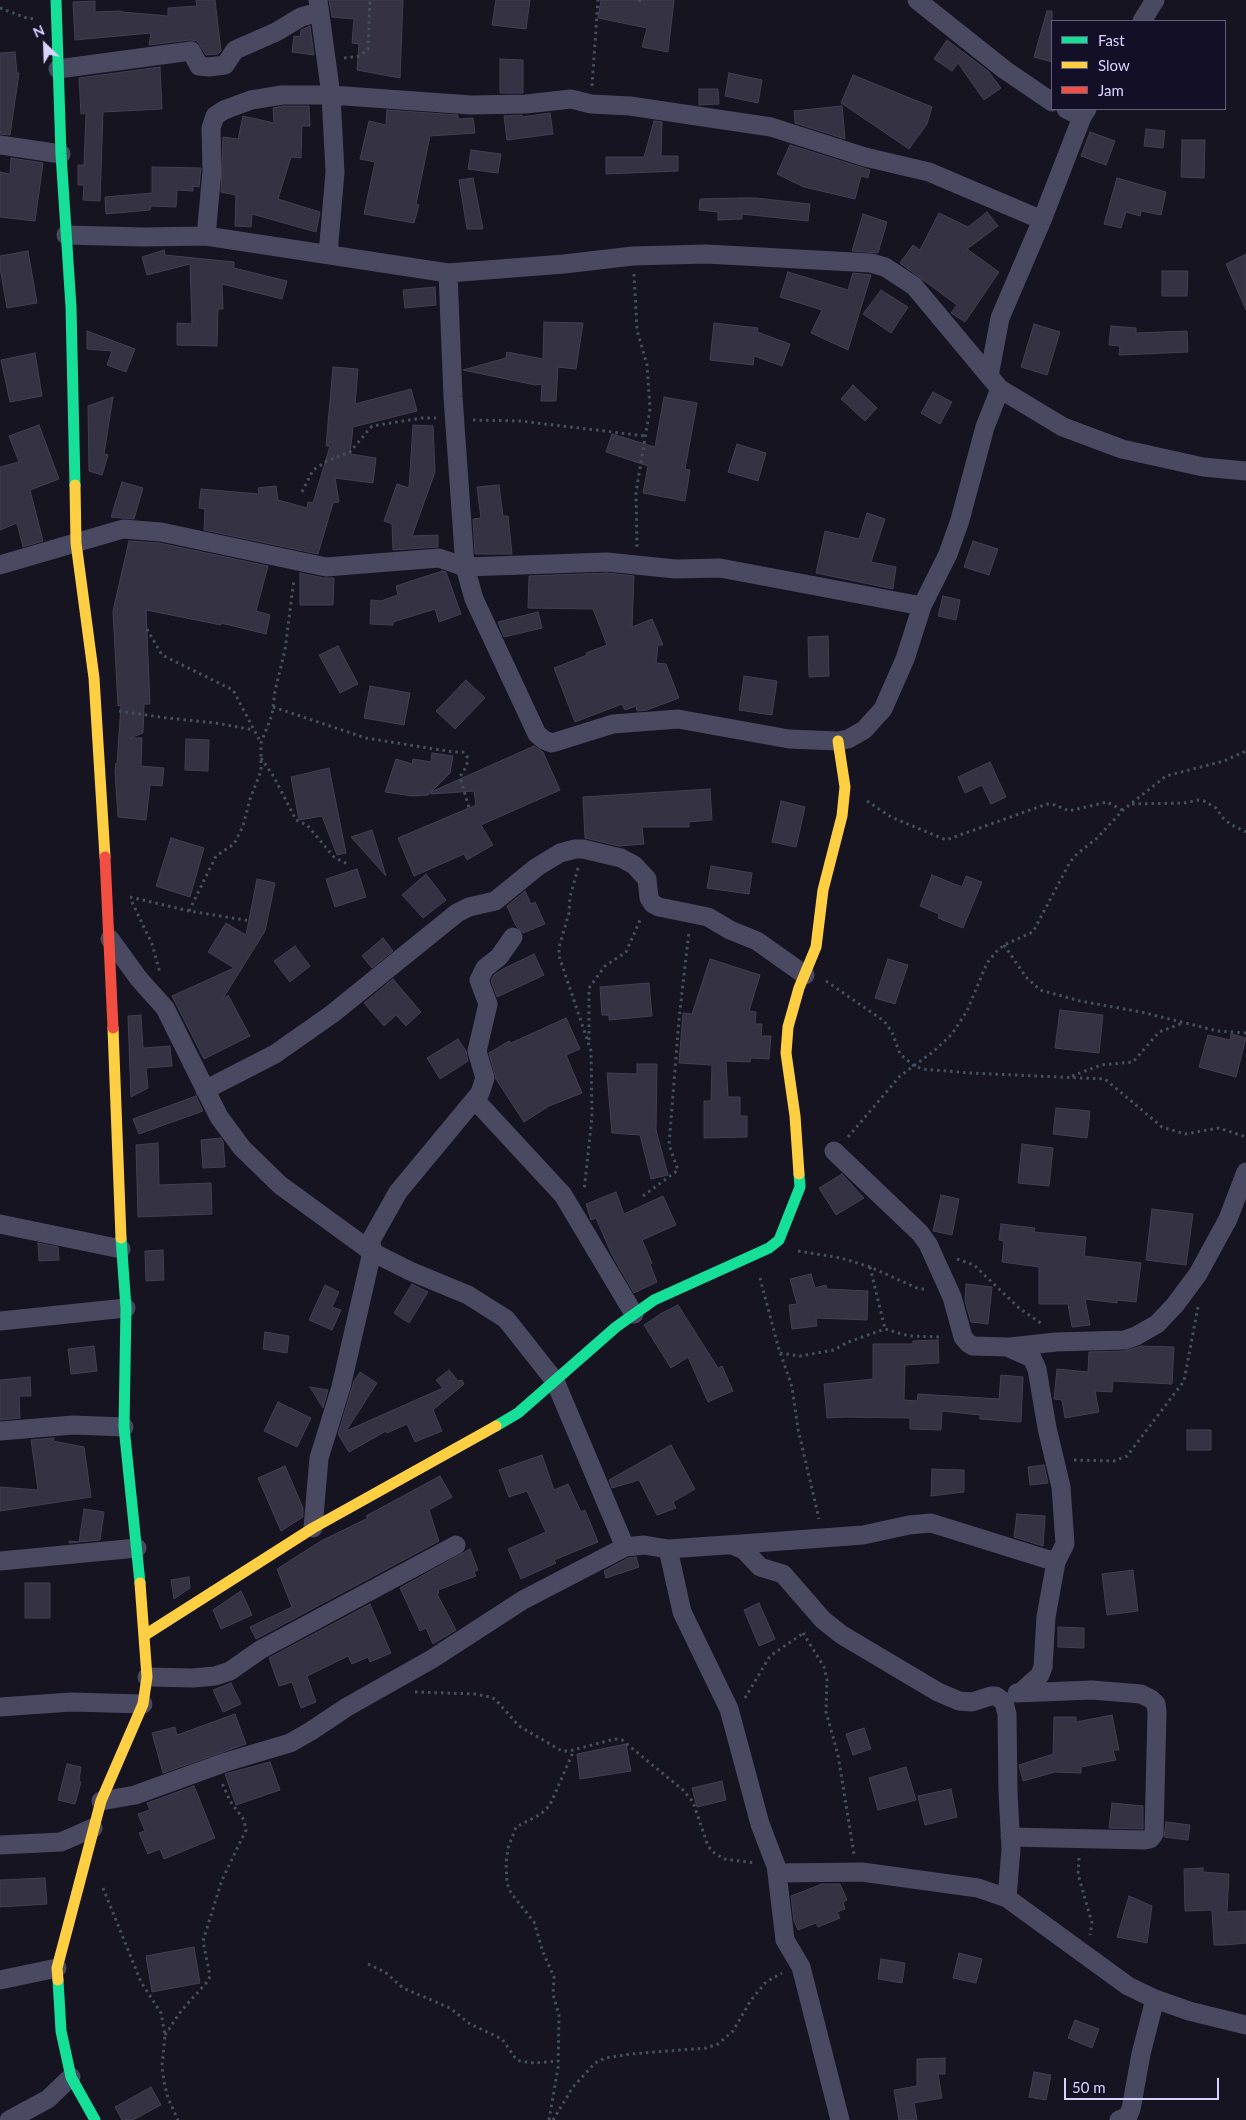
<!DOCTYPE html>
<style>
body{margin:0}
#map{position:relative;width:1246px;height:2120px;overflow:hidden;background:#161421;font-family:Lato,sans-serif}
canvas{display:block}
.legend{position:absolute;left:1051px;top:20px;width:175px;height:90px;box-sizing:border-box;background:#130f26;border:1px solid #625e7d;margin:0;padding:6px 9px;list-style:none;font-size:15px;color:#d9d4ff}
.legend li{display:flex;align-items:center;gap:10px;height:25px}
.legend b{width:25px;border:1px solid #625e7d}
.north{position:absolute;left:20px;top:20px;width:50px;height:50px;-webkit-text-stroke:4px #130f26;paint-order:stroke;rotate:336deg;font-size:14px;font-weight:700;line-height:20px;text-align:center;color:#d9d4ff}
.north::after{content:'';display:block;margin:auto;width:18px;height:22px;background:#d9d4ff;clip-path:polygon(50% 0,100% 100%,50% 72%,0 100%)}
.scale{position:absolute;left:1064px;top:2078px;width:155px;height:22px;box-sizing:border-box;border:2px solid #d9d4ff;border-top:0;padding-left:6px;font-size:15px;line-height:18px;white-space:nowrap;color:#d9d4ff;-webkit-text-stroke:4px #130f26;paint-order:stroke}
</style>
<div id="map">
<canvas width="1246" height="2120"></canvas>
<ul class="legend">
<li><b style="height:6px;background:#16e098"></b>Fast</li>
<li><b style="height:6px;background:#ffcf43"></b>Slow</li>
<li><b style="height:6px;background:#f24e42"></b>Jam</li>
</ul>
<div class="north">N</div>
<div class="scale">50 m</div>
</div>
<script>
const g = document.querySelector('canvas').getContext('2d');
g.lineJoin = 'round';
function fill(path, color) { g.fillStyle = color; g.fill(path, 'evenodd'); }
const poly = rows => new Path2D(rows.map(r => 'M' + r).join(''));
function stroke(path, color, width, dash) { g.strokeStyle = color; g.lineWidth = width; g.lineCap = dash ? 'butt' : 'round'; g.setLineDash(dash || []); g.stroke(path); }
const building = poly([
 [196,0,215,0,221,51,218,54,206,55,197,41,190,40,149,45,151,33,75,40,73,2,95,1,95,12,122,11,122,12,168,16,168,8,197,6,196,0],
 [329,0,403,0,400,78,357,70,359,44,352,43,354,19,332,17,329,0],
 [496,0,530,0,526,29,492,25,496,0],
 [601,0,674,0,668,52,642,47,647,28,598,18,601,0],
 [1047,11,1052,11,1052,62,1034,57,1047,11],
 [310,26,314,55,292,52,294,36,300,37,301,30,310,26],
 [947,40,988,71,1001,88,984,100,958,63,952,71,934,59,947,40],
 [15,52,17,73,19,73,10,135,0,134,0,53,15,52],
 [500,59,523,60,523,93,500,93,500,59],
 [160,67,162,109,103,112,100,201,83,200,84,185,78,185,78,165,84,165,86,113,81,114,79,78,160,67],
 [729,73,762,80,758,103,725,96,729,73],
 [853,75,932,107,927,124,909,149,841,103,853,75],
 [699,89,718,89,719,104,699,105,699,89],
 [283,106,309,106,310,126,302,126,301,158,291,157,278,199,320,212,316,232,252,214,251,227,235,226,236,195,221,192,223,137,238,139,243,116,274,123,273,108,283,106],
 [842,106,845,139,795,123,794,111,842,106],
 [387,110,458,115,458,119,473,118,475,133,430,136,416,204,419,205,414,223,364,214,375,162,360,159,369,121,386,125,387,110],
 [550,113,553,134,507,140,504,116,522,115,522,117,550,113],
 [654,121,662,122,661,156,678,156,678,171,606,174,606,157,644,157,654,121],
 [1146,129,1165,131,1163,148,1144,146,1146,129],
 [1090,132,1115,141,1106,165,1081,156,1090,132],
 [1182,140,1205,140,1204,178,1181,177,1182,140],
 [790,145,870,170,868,178,861,176,855,199,804,187,777,174,790,145],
 [471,150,501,154,498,173,468,169,471,150],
 [11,158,43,163,35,221,0,217,0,172,10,174,11,158],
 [152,167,201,168,199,187,193,186,193,191,177,190,176,207,151,206,150,210,106,214,105,197,152,193,152,167],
 [473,178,483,229,467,229,459,180,473,178],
 [1117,178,1166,192,1161,215,1141,211,1140,216,1126,212,1121,228,1104,224,1117,178],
 [741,198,756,198,810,204,808,221,742,214,742,219,718,220,718,212,699,210,700,199,741,198],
 [987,212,998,226,967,249,999,272,965,322,951,313,957,305,900,263,913,245,920,250,939,213,968,227,987,212],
 [863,214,887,222,878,253,852,251,863,214],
 [164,250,165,255,234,262,234,268,287,281,282,299,222,284,223,309,218,309,217,346,177,345,177,323,192,324,190,264,147,275,142,257,164,250],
 [28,251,37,303,7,308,0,268,0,256,28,251],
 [1246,254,1246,310,1226,264,1246,254],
 [1162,271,1188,271,1187,296,1162,296,1162,271],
 [788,272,848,290,853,273,871,275,848,350,811,333,822,310,780,297,788,272],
 [435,287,436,305,405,308,403,290,435,287],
 [881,290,908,307,891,333,863,314,881,290],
 [544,322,583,323,576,369,558,367,556,401,541,401,542,384,535,385,463,370,506,358,507,352,543,359,544,322],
 [714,323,758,328,757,332,790,344,782,366,754,356,753,365,710,360,714,323],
 [1034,324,1060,332,1047,375,1021,367,1034,324],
 [1111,326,1136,328,1136,333,1187,331,1188,352,1119,355,1120,346,1109,345,1111,326],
 [87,331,135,349,126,372,107,365,112,351,87,349,87,331],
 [35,353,42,396,10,402,1,360,35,353],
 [333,367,358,369,355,404,411,389,417,411,353,427,350,454,376,458,373,483,335,478,339,502,333,503,318,554,204,530,205,509,199,508,201,489,259,494,258,488,276,486,278,500,307,508,308,502,313,503,330,446,326,446,333,367],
 [853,385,877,408,865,421,841,399,853,385],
 [933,392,952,402,940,424,921,413,933,392],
 [113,397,104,454,108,455,102,475,89,471,88,406,113,397],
 [664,397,697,403,685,469,690,470,685,501,643,493,648,466,606,452,612,434,655,447,664,397],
 [39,425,59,479,30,490,43,541,23,547,17,523,0,530,0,467,19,462,9,436,39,425],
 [413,425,433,426,435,472,412,536,438,535,438,547,393,550,392,524,384,521,397,484,409,488,413,425],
 [737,444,766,453,758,481,728,472,737,444],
 [122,482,143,488,134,519,111,517,122,482],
 [499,485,503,516,508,516,512,554,475,554,473,519,481,518,477,487,499,485],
 [867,513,885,519,871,562,896,567,893,589,816,573,825,531,859,539,867,513],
 [129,541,159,543,268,566,256,611,270,615,266,634,221,623,221,625,146,610,150,704,144,704,143,733,130,738,142,738,141,766,164,768,162,786,150,785,146,820,118,817,115,771,116,763,117,764,121,705,118,706,113,611,129,541],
 [973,541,998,549,989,575,964,567,973,541],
 [442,571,446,572,461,614,439,622,435,609,393,622,393,625,370,624,371,600,381,601,398,595,396,586,442,571],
 [300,573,324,578,334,578,333,605,300,605,300,573],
 [607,573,634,576,632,627,652,619,663,645,658,645,656,663,666,664,679,698,647,710,637,711,636,706,625,710,622,704,575,722,554,668,587,655,586,653,607,645,593,609,528,608,529,576,607,573],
 [943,596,960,600,956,620,938,616,943,596],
 [538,612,542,628,504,637,498,622,538,612],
 [828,636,829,676,809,677,808,637,828,636],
 [338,646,358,684,340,693,319,655,338,646],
 [744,676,777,681,772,715,739,710,744,676],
 [466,680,485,698,455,729,436,711,466,680],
 [370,686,410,693,404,725,364,718,370,686],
 [186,739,209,740,208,771,185,770,186,739],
 [534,746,543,752,560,790,481,825,493,845,467,860,464,854,414,876,398,838,476,805,474,791,431,794,431,792,534,746],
 [432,753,453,756,450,773,428,795,413,796,385,792,396,759,412,764,413,759,431,762,432,753],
 [990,762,1006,797,991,804,982,785,965,793,958,777,990,762],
 [329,768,346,853,337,855,322,816,299,820,291,777,329,768],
 [710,789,712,820,689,822,689,827,642,827,644,844,619,846,585,838,583,797,710,789],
 [781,801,805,807,796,847,772,842,781,801],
 [372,830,386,876,351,837,372,830],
 [171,838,204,848,190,897,156,886,171,838],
 [711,866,752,873,749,894,707,888,711,866],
 [357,869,366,897,335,907,326,879,357,869],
 [426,874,446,900,423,918,402,895,426,874],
 [932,875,962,887,966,876,982,882,963,928,938,918,939,914,920,906,932,875],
 [257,879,275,883,265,931,222,1000,228,995,250,1036,204,1059,172,996,234,968,208,952,226,923,246,935,257,879],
 [525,891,531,904,535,902,545,924,523,933,516,926,507,906,525,891],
 [383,938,393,951,372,968,362,956,383,938],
 [295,946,310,966,290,982,274,961,295,946],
 [534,954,544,975,497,997,491,981,494,975,503,969,534,954],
 [710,959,760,975,749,1011,756,1012,755,1024,762,1024,761,1036,771,1036,769,1059,751,1058,750,1062,726,1061,728,1097,740,1097,740,1116,747,1116,747,1137,704,1138,704,1101,711,1101,712,1065,679,1063,683,1013,692,1014,710,959],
 [888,959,908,965,895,1004,875,998,888,959],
 [393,979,421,1012,406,1026,396,1015,384,1026,364,1003,393,979],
 [649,983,652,1016,609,1020,609,1015,602,1015,600,987,649,983],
 [1060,1010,1103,1015,1099,1053,1055,1048,1060,1010],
 [141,1015,143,1048,170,1046,172,1066,146,1068,148,1088,131,1097,128,1016,141,1015],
 [566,1018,580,1049,566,1055,582,1093,549,1106,524,1122,496,1079,489,1053,509,1041,511,1043,566,1018],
 [1231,1034,1246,1038,1236,1077,1199,1067,1208,1035,1230,1040,1231,1034],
 [458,1039,466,1051,468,1061,440,1079,427,1058,458,1039],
 [637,1064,657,1064,656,1130,668,1175,651,1179,640,1135,612,1133,607,1073,637,1074,637,1064],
 [196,1096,203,1111,139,1134,133,1119,196,1096],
 [1056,1108,1090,1111,1087,1138,1053,1134,1056,1108],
 [221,1138,223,1141,225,1167,203,1168,201,1140,221,1138],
 [158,1143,159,1185,211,1183,212,1214,138,1217,136,1145,158,1143],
 [1022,1144,1053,1148,1049,1186,1018,1183,1022,1144],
 [842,1174,864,1198,836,1215,819,1188,842,1174],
 [616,1192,624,1214,663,1196,676,1225,642,1240,652,1263,650,1264,657,1282,634,1293,612,1255,596,1218,591,1220,586,1204,616,1192],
 [941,1195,959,1199,952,1235,933,1231,941,1195],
 [1152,1209,1193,1214,1186,1265,1146,1260,1152,1209],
 [1001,1224,1035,1228,1034,1232,1086,1237,1084,1256,1141,1263,1136,1302,1117,1300,1117,1303,1085,1299,1090,1325,1072,1327,1068,1304,1039,1304,1039,1267,1002,1262,1004,1241,999,1240,1001,1224],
 [38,1243,58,1247,59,1260,39,1261,38,1243],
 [163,1250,164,1280,146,1281,145,1251,163,1250],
 [811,1274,815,1288,826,1285,827,1289,868,1291,867,1320,816,1318,817,1326,792,1329,789,1305,797,1304,790,1279,811,1274],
 [412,1284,428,1292,409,1323,394,1313,412,1284],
 [966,1284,992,1287,988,1324,971,1322,965,1301,966,1284],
 [325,1285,339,1292,332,1307,341,1310,332,1330,309,1320,325,1285],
 [678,1305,718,1368,722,1366,733,1391,708,1402,688,1357,671,1368,644,1325,662,1313,678,1305],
 [265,1332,289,1336,287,1353,263,1349,265,1332],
 [938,1340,939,1363,905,1365,904,1400,917,1401,918,1394,999,1399,1001,1375,1023,1377,1021,1422,980,1419,980,1415,942,1411,941,1430,910,1429,910,1418,845,1417,827,1418,824,1384,873,1379,873,1344,913,1344,913,1341,938,1340],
 [94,1346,97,1371,71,1374,68,1349,94,1346],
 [1141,1346,1174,1347,1172,1384,1113,1381,1112,1392,1095,1391,1099,1412,1065,1418,1062,1400,1054,1399,1057,1369,1088,1372,1089,1352,1125,1351,1141,1346],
 [449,1370,458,1381,462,1380,464,1384,433,1410,442,1431,415,1442,407,1424,387,1433,386,1431,349,1452,338,1434,354,1381,360,1372,377,1383,346,1431,443,1388,436,1380,449,1370],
 [30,1377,31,1396,19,1396,20,1418,0,1420,0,1380,30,1377],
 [310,1387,328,1390,323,1408,310,1387],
 [278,1402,311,1418,297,1447,264,1431,278,1402],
 [1187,1430,1211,1430,1211,1450,1187,1450,1187,1430],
 [54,1438,53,1441,84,1447,91,1497,0,1511,0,1487,38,1490,31,1440,54,1438],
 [671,1445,695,1489,673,1502,676,1508,657,1515,639,1480,612,1488,609,1480,671,1445],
 [542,1455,554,1490,568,1484,581,1512,585,1510,598,1542,554,1560,556,1563,521,1579,508,1549,546,1532,527,1491,509,1497,499,1470,542,1455],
 [1044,1465,1048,1483,1030,1485,1028,1467,1044,1465],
 [285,1466,303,1508,303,1517,281,1531,258,1478,285,1466],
 [932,1469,964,1470,964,1492,931,1496,932,1469],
 [440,1476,452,1497,429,1510,439,1541,256,1639,250,1627,292,1607,277,1569,321,1541,368,1518,366,1516,440,1476],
 [84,1509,104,1512,100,1540,69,1543,69,1541,79,1542,84,1509],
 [1017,1514,1045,1516,1043,1546,1014,1537,1017,1514],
 [470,1549,478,1570,474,1572,476,1576,438,1590,439,1593,437,1594,456,1630,433,1644,426,1628,420,1631,400,1588,470,1549],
 [636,1557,639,1567,606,1578,604,1571,628,1558,636,1557],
 [1133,1570,1138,1611,1107,1615,1102,1574,1133,1570],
 [189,1577,190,1588,174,1599,171,1580,189,1577],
 [25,1583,50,1583,50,1618,25,1618,25,1583],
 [241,1591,252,1615,221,1629,213,1610,241,1591],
 [759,1603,775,1639,759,1646,744,1610,759,1603],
 [370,1604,391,1653,370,1662,368,1657,352,1664,348,1656,307,1676,316,1702,301,1708,292,1682,279,1686,269,1658,370,1604],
 [1058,1627,1084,1628,1084,1648,1058,1647,1058,1627],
 [231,1683,241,1704,223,1712,213,1690,231,1683],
 [235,1714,246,1744,163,1773,152,1733,175,1727,177,1735,235,1714],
 [1112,1715,1119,1750,1113,1750,1116,1760,1081,1767,1081,1773,1055,1772,1023,1781,1019,1765,1053,1754,1054,1717,1076,1717,1076,1722,1112,1715],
 [864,1728,871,1749,853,1755,846,1734,864,1728],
 [626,1744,631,1771,580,1779,577,1754,626,1744],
 [270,1762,280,1790,236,1805,225,1774,270,1762],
 [67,1764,81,1767,79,1781,81,1782,75,1804,58,1800,67,1764],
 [906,1767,916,1800,878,1810,869,1778,906,1767],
 [722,1781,726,1800,697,1807,692,1788,722,1781],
 [194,1786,215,1838,164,1859,160,1849,148,1854,139,1833,145,1831,138,1814,150,1810,147,1803,194,1786],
 [951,1789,957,1817,925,1825,918,1796,951,1789],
 [1112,1803,1143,1806,1143,1829,1109,1828,1112,1803],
 [1166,1822,1190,1825,1188,1840,1164,1837,1166,1822],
 [1203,1868,1203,1872,1229,1874,1227,1912,1246,1911,1246,1943,1226,1945,1225,1942,1225,1945,1214,1945,1212,1910,1185,1911,1184,1869,1203,1868],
 [45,1878,47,1904,0,1907,0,1880,45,1878],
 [822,1884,840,1884,847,1900,843,1902,845,1909,837,1912,840,1918,818,1927,816,1923,798,1930,794,1921,791,1896,822,1884],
 [1129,1896,1152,1906,1147,1943,1117,1937,1129,1896],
 [194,1947,200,1983,152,1992,146,1956,194,1947],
 [959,1953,982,1959,976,1983,953,1978,959,1953],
 [881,1959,905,1963,902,1983,878,1979,881,1959],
 [1075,2020,1099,2029,1092,2048,1068,2038,1075,2020],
 [945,2058,945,2074,938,2074,942,2098,914,2103,917,2120,899,2120,894,2090,917,2086,917,2059,945,2058],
 [1034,2072,1051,2075,1046,2100,1029,2097,1034,2072],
 [151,2087,161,2105,133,2120,122,2120,115,2107,151,2087]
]);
fill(building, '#343243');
stroke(building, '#433f54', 1);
stroke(poly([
 [639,2,640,0],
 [0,8,29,19,35,18],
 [344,58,360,56,368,49,370,0],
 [592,86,598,0],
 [634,274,637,330,647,365,650,409,636,492,637,547],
 [473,420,520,421,646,436],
 [302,492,313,470,327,461,350,452,372,426,422,418,436,418],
 [147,629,162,655,233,690,261,743],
 [273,707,366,738,453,752,463,752,467,756,467,765,460,777,469,808],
 [119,711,167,718,216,723,254,730],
 [261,758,274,777,296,820,307,825,334,857,349,865],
 [867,801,891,817,946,840,1047,804,1055,805,1069,811,1107,802,1122,810],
 [1132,804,1184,803,1198,800,1204,801,1216,808,1223,818,1230,824,1246,832],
 [578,868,570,897,569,913,559,947,559,956,591,1051,592,1117,584,1191],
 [130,897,189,911,251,921],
 [132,902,152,944,160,973],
 [189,911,216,856,234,844,243,826,250,799,261,771,261,743,272,715,275,691,285,650,294,579],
 [1004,945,1026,977,1040,990,1080,1001,1141,1012,1218,1031,1246,1033],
 [826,981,884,1021,892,1032,900,1054,913,1065,922,1069,970,1073,1105,1079,1162,1127,1185,1134,1219,1128,1246,1137],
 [589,1040,589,988,605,966,626,952,641,918],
 [1072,1076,1101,1065,1133,1062,1159,1032,1183,1023],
 [848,1137,900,1076,934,1051,952,1034,967,1011,987,963,996,952,1004,945,1033,932,1070,862,1077,854,1097,838,1123,810,1166,776,1224,761,1246,751],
 [643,1196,678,1170,669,1145,679,1019,689,931],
 [798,1251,841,1258,870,1267,917,1288,928,1290],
 [957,1259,974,1265,1019,1308,1042,1324],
 [870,1267,885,1329],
 [760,1278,778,1346,792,1387,798,1429,819,1519],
 [780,1353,800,1356,834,1350,848,1342,885,1329,909,1336,943,1337],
 [1074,1460,1114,1461,1127,1456,1184,1381,1198,1307],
 [803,1633,824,1667,827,1679,826,1712,838,1755,854,1854],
 [415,1692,475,1694,490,1697,495,1699,519,1726,562,1751,569,1751,615,1739,622,1740,683,1790,693,1802,708,1846,713,1852,724,1859,755,1863],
 [745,1698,770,1656,805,1632],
 [1079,1858,1078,1874,1092,1923,1090,1935],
 [103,1888,141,1982,161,2013,165,2035,162,2066,164,2082,168,2098,178,2120],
 [368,1964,385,1972,403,1988,450,2008,470,2024,502,2039,516,2059,520,2061,534,2063,558,2061],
 [165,2035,181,2011,208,1981,210,1976,203,1941,222,1880,246,1830,244,1820,230,1801,222,1783],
 [549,2120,558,2068,559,2015,553,1994,554,1977,543,1952,534,1922,511,1893,507,1883,506,1864,508,1848,516,1827,541,1814,550,1805,574,1750],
 [553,2120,573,2087,595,2063,605,2058,631,2054,706,2048,718,2044,733,2031,751,2000,766,1982,782,1973]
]), '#44505f', 3, [2.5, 4]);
stroke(poly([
 [318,0,331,95,335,172,328,254],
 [917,0,1005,70,1052,102],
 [1142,21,1155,0],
 [58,69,191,51,199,66,209,67,225,65,235,50,276,32,301,17,319,12],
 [1066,109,1082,117],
 [0,145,61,154],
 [66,235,143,237,206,236,448,273,564,264,633,256,706,254,871,263,885,267,914,286,1000,389,1063,427,1122,449,1203,467,1246,471],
 [206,236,212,171,211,128,215,116,224,110,251,100,282,95,331,95,471,105,526,104,571,99,591,104,630,106,771,127,865,157,929,172,1042,220],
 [448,273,453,397,465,567,474,599,537,734,544,740,552,743,613,724,678,719,789,739,838,741,848,739,864,730,883,709,905,659,922,606,948,554,960,520,985,427,1000,389],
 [989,376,1000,318,1042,220,1082,117,1087,109],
 [0,565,123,529,161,532,326,567,439,558,465,567,607,562,675,569,720,568,922,606],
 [110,939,139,979,165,1008,219,1117,242,1148,280,1185,372,1252,410,1271,468,1295,506,1319,555,1381,625,1547],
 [205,1090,275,1054,332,1014,457,913,469,907,495,901,537,867,560,853,575,849,583,849,621,858,634,865,647,879,649,898,653,904,659,907,708,917,730,930,757,941,805,975],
 [476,1101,563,1195,634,1314],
 [834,1151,920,1233,928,1244,952,1297,963,1337,968,1343,973,1346,1007,1347,1032,1358,1037,1369,1047,1428,1061,1487,1065,1544,1056,1562,1046,1617,1043,1667,1040,1675,1021,1692],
 [0,1224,121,1249],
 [0,1321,126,1308],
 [1010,1347,1056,1342,1125,1340,1136,1336,1157,1324,1175,1305,1198,1274,1228,1219,1246,1172],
 [0,1431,73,1425,124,1427],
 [313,1528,319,1458,341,1387,372,1252,371,1240,398,1192,480,1093,485,1078,477,1051,488,1004,479,980,485,968,499,957,513,937],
 [732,1545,744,1550,760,1567,783,1574,823,1620,842,1635,938,1692,959,1701,972,1702,991,1696,996,1696,1004,1702,1007,1714,1008,1792,1011,1849,1007,1898],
 [668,1549,682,1612,729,1709,760,1824,776,1866,777,1873,862,1872,978,1888,1007,1898,1128,1986,1155,1999,1189,2011,1246,2025],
 [0,1561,137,1548],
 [147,1677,193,1678,215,1676,230,1671,260,1650,456,1545],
 [0,1707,71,1702,143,1704],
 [101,1801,135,1795,226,1762,290,1743,311,1731,347,1707,432,1659,523,1600,625,1547,644,1545,668,1549,755,1543,863,1535,909,1525,931,1523,1056,1562],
 [1010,1837,1145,1840,1150,1839,1154,1834,1157,1712,1156,1704,1151,1699,1141,1694,1092,1690,1017,1693],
 [0,1845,61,1842,93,1828],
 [777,1873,785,1940,801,1967,840,2120],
 [0,1980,57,1968],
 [9,2120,48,2099,71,2077],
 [1119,2120,1128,2116,1131,2109,1141,2054,1155,1999]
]), '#4a4962', 19);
stroke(poly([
 [56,0,61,154,71,307,75,485],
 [121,1238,126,1308,124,1427,140,1583],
 [496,1426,518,1413,616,1327,654,1300,769,1248,779,1240,800,1187,799,1174],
 [58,1980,61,2031,71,2077,95,2120]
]), '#16e098', 11);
stroke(poly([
 [75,485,76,543,94,678,105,857],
 [113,1028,121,1238],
 [799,1174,795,1116,786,1053,788,1027,799,988,816,947,823,890,842,816,845,787,838,741],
 [145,1635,313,1528,496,1426],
 [58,1980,57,1968,101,1801,143,1704,147,1677,140,1583]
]), '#ffcf43', 11);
stroke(poly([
 [105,857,113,1028]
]), '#f24e42', 11);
</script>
